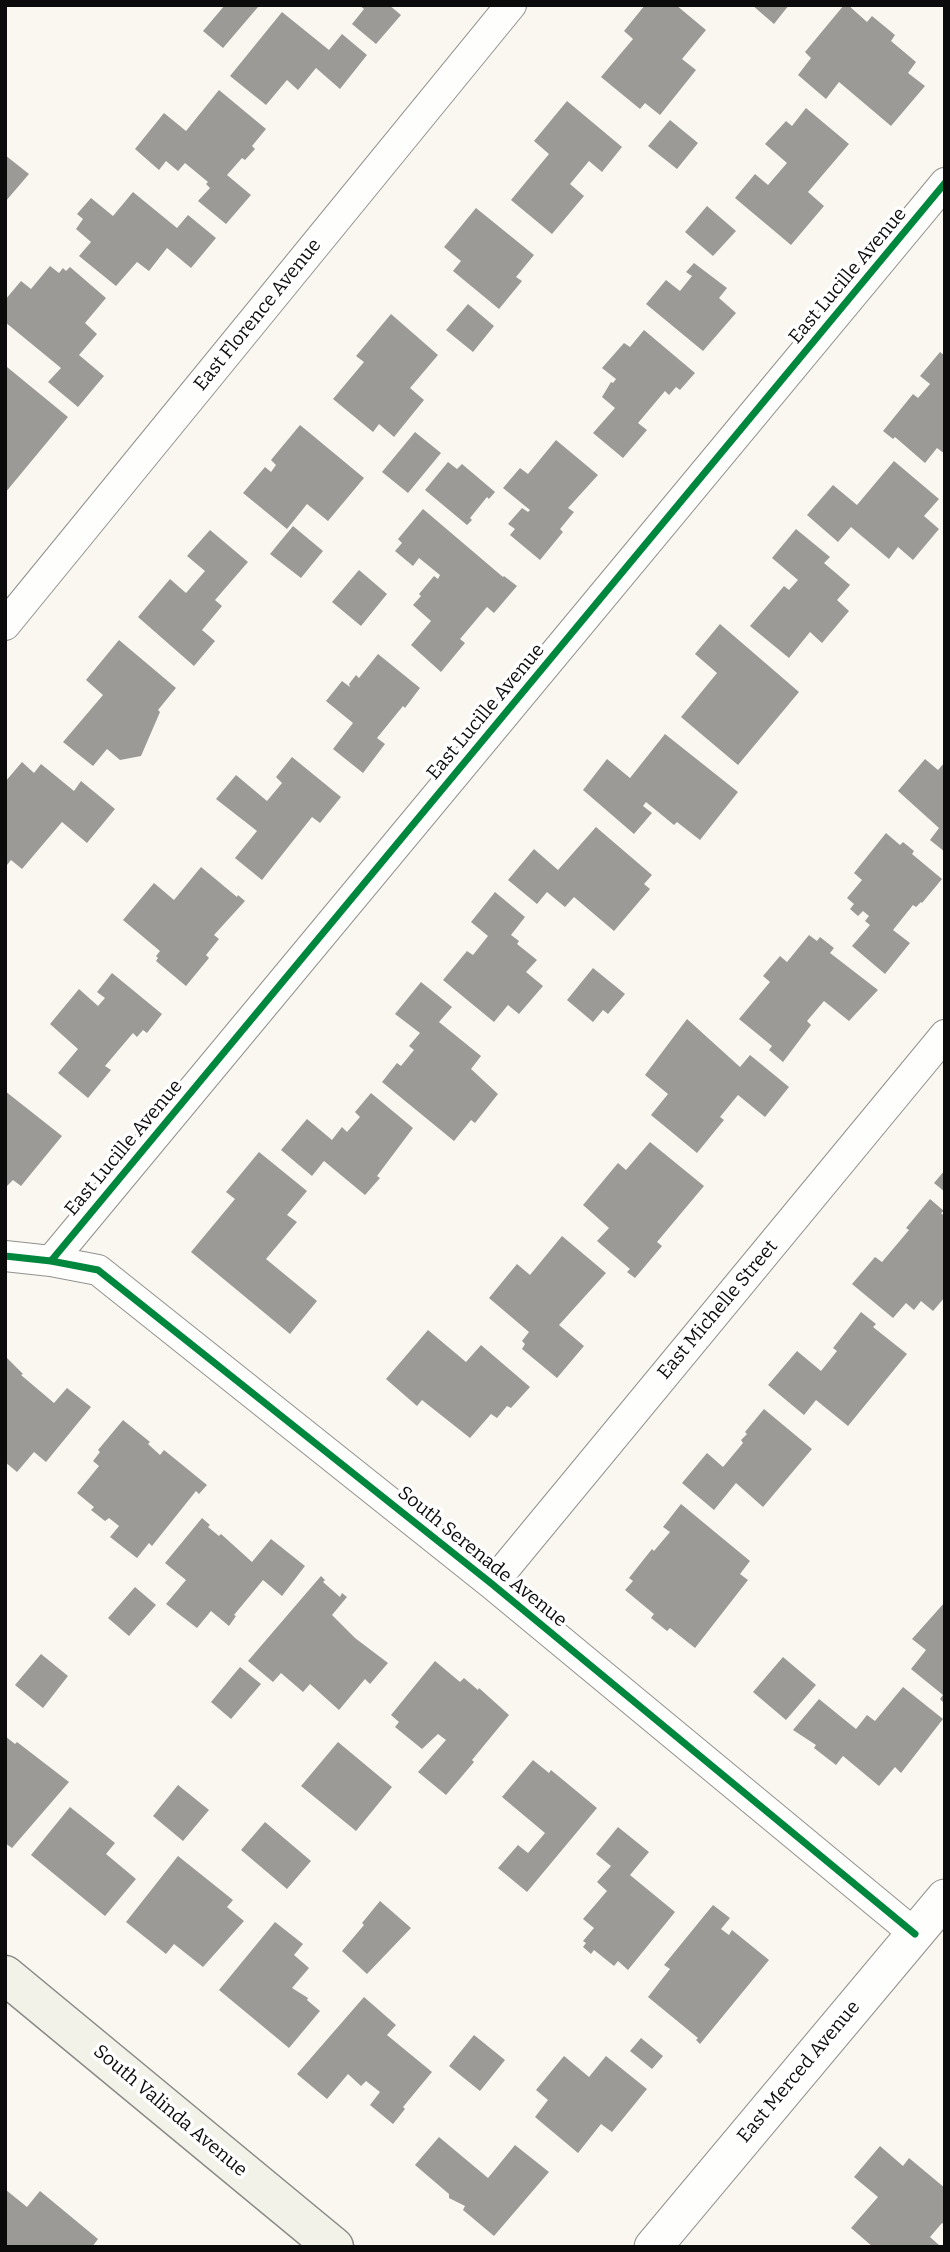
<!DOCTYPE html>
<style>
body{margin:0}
#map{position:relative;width:950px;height:2252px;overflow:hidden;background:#f9f7f0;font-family:Bitter,serif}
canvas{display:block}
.frame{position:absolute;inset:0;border:7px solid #0b0b0b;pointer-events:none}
</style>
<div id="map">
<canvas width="950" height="2252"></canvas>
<div class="frame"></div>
</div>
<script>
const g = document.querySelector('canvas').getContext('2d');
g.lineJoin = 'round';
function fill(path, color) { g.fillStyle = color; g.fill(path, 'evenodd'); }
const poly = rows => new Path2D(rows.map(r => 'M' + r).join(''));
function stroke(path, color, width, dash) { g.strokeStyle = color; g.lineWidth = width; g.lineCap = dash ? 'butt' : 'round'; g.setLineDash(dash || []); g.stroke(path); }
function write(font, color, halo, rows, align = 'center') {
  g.font = font + ' Bitter,serif'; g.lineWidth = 7; g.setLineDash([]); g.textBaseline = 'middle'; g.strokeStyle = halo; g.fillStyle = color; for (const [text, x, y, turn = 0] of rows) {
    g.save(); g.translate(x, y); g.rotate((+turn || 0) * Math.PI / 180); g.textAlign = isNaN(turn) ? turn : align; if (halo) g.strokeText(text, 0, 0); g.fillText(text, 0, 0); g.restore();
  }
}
fill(poly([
 [225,5,256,5,258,7,223,48,203,31],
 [359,5,389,5,401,15,376,44,352,24,364,9],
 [645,5,676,5,706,30,682,59,696,70,660,115,645,103,640,109,601,77,633,39,624,31],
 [752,5,789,5,774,24],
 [844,5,848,5,867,22,872,16,895,35,891,41,916,62,908,73,925,86,891,126,839,82,826,99,798,75,811,58,805,52],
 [282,12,329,50,342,34,367,55,340,89,316,68,298,90,287,80,266,105,230,76],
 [219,90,266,129,252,146,255,149,245,160,242,158,227,175,251,195,226,224,198,201,210,188,206,184,208,182,185,163,178,171,166,161,159,170,135,149,164,113,186,131],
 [567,101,622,147,602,172,589,161,570,184,584,196,552,234,511,200,549,154,534,141],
 [806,108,849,144,808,192,824,206,791,245,735,198,755,174,768,185,787,163,765,144,786,121,792,126],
 [670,120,698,143,677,169,648,146],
 [5,155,29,174,5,202],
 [133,192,177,228,188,215,216,238,191,268,167,248,149,271,137,262,116,286,79,256,91,242,76,229,83,219,77,214,91,198,113,216],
 [707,206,736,231,713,256,685,232],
 [476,208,534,255,516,277,522,281,499,309,453,271,461,261,444,247],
 [694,263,727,288,719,298,736,313,703,351,646,304,666,280,680,291,692,276,686,272],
 [50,266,59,273,63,268,66,271,70,267,106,298,85,323,97,334,79,355,104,376,78,407,48,382,61,368,5,322,5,300,21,281,31,289],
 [468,304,494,326,473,352,446,330],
 [391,314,438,355,410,388,424,400,394,437,379,424,373,432,333,399,364,362,356,356],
 [644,330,695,373,680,390,676,387,669,395,665,391,638,423,647,430,623,458,593,433,615,408,602,397,611,382,613,383,616,379,602,368,624,343,630,347],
 [940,352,945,356,945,454,937,448,925,463,895,437,893,439,883,431,913,394,918,398,930,384,920,376],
 [7,367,68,417,5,493,5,369],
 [300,425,364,478,328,521,307,504,287,529,243,493,265,467,271,472,276,465,271,460],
 [415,432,441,453,408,493,382,472],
 [556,440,598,475,568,508,574,512,560,529,563,532,540,560,510,535,515,529,508,524,522,508,528,512,530,510,503,488,520,468,528,474],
 [894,461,939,499,924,516,939,529,913,560,898,547,889,559,851,527,838,542,807,515,833,485,857,505],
 [448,462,457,469,462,464,495,492,489,499,487,497,470,518,472,520,467,525,425,490],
 [423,509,503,577,504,576,517,586,494,613,487,607,460,639,465,643,441,672,411,645,431,621,413,605,421,596,419,594,434,576,438,579,440,575,419,558,413,566,395,551,402,543,398,539],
 [293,526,323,551,301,578,270,554],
 [796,529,830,557,824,563,850,585,837,600,849,611,822,643,810,632,789,658,750,626,784,586,789,590,798,580,772,558],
 [210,530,248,562,215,600,222,606,202,630,215,641,194,666,138,617,170,579,186,593,205,571,187,556],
 [359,570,387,594,361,626,332,602],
 [720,624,799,692,738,765,681,717,717,673,695,654],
 [119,640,176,688,158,710,160,712,141,756,120,760,107,749,93,766,63,742,103,695,86,680],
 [378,654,420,688,405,708,403,706,377,738,385,744,363,773,333,749,353,723,326,701,342,681,350,687,349,684,356,675,359,678],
 [665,734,738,792,700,840,677,822,674,825,646,802,643,806,652,813,634,834,583,790,607,759,630,778],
 [292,757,341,797,320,823,312,817,262,880,235,858,257,831,216,799,236,775,267,801,282,783,276,777],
 [925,759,938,770,945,762,945,852,930,840,939,828,898,791],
 [22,762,34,773,41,764,74,791,81,781,115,809,87,843,62,822,22,869,11,860,7,865,5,863,5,782],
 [596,827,652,875,644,884,650,889,614,931,574,897,565,907,547,892,537,904,508,880,534,849,558,870],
 [886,833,900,845,903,842,914,851,912,854,942,879,922,903,921,902,916,907,913,905,893,930,910,943,885,974,852,946,870,925,865,921,869,916,863,911,858,916,850,909,854,904,847,898,862,880,854,873],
 [201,867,237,897,238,895,245,901,214,935,219,939,206,955,209,958,186,986,156,961,158,958,156,956,160,951,123,920,154,883,174,900],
 [495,892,525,917,511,935,519,941,517,944,537,960,526,972,543,986,519,1014,508,1005,494,1022,443,980,467,951,473,955,488,936,471,922],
 [809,935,817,941,820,937,834,948,830,953,878,990,849,1021,824,1001,807,1021,811,1025,783,1062,769,1050,772,1046,739,1019,770,982,763,976,780,956,787,962],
 [593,968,625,994,608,1014,603,1010,593,1022,567,1000],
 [112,973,162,1014,147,1033,143,1030,137,1037,133,1033,105,1066,111,1070,88,1098,58,1073,78,1049,50,1024,79,989,98,1006,105,998,97,992],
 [421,982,452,1007,439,1022,481,1056,471,1069,498,1094,475,1123,471,1120,454,1141,382,1082,397,1063,401,1066,414,1050,409,1046,420,1033,395,1014],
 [687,1019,740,1067,750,1055,789,1087,765,1117,738,1095,720,1117,724,1120,697,1153,651,1115,668,1094,645,1075],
 [5,1091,62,1136,21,1186,13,1180,5,1188],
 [371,1093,413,1128,377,1176,380,1178,365,1195,324,1161,312,1176,281,1150,307,1119,332,1140,342,1127,347,1132,360,1117,355,1112],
 [650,1142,704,1186,657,1242,662,1246,635,1278,627,1272,630,1269,597,1241,609,1228,583,1205,618,1163,626,1170],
 [259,1152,307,1191,287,1215,297,1222,266,1259,317,1301,290,1334,191,1252,235,1199,226,1192],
 [945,1170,945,1192,934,1183],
 [930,1199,944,1211,941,1213,945,1217,945,1297,933,1311,921,1301,914,1310,906,1303,893,1318,852,1284,875,1257,882,1262,909,1230,906,1228],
 [562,1236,606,1273,559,1325,584,1346,557,1378,522,1349,525,1344,522,1341,529,1332,489,1298,517,1264,530,1275],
 [861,1312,876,1324,873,1327,907,1354,848,1426,816,1400,804,1415,768,1385,797,1351,821,1371,837,1351,833,1348],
 [428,1330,466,1362,481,1345,530,1387,511,1408,507,1406,497,1418,491,1414,470,1438,422,1400,417,1406,386,1379],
 [5,1356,23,1374,21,1375,54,1403,67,1388,91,1407,46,1462,34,1452,17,1472,5,1462],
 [764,1409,812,1449,763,1507,736,1483,714,1510,682,1483,707,1453,723,1467,743,1443,741,1440,747,1434,745,1432],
 [123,1420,150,1442,148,1444,160,1455,164,1450,207,1485,199,1494,196,1491,152,1546,149,1543,137,1558,110,1537,119,1526,109,1518,105,1521,91,1510,94,1507,77,1493,99,1466,93,1461,100,1452,98,1450],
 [681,1504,750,1561,740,1574,748,1580,695,1648,670,1628,667,1631,651,1618,654,1614,625,1590,633,1581,629,1578,652,1549,654,1551,670,1532,663,1527],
 [202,1518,210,1525,208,1527,219,1536,221,1534,252,1562,271,1539,305,1566,282,1596,263,1580,234,1615,236,1616,229,1626,211,1611,197,1628,166,1604,186,1580,165,1563],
 [321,1576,325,1580,323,1582,340,1597,342,1593,347,1597,332,1615,355,1638,388,1663,370,1684,365,1679,339,1710,310,1684,303,1692,281,1673,273,1682,248,1661],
 [135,1587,156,1605,129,1636,108,1618],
 [945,1602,945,1704,940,1699,943,1695,911,1669,926,1650,912,1639],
 [41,1654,68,1676,43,1708,15,1685],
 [783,1657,816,1685,786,1720,753,1692],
 [435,1661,460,1682,464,1678,478,1690,479,1688,509,1715,472,1760,474,1762,446,1795,418,1772,446,1740,438,1734,422,1749,395,1727,399,1722,391,1715],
 [240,1667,261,1684,231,1719,211,1702],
 [903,1687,943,1719,901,1773,895,1767,879,1786,843,1756,836,1765,814,1748,816,1745,793,1730,819,1699,856,1729,867,1715,875,1721],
 [5,1736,15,1744,17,1742,69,1782,12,1848,5,1843],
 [338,1742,392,1787,356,1831,301,1786],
 [533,1760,549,1773,551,1770,597,1808,527,1892,498,1868,518,1845,528,1853,545,1833,502,1797],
 [178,1785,209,1810,183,1841,153,1816],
 [70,1807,115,1843,106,1854,136,1879,105,1916,31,1855],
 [265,1822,311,1861,287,1889,241,1850],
 [618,1827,649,1852,630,1875,675,1912,628,1970,618,1961,614,1966,594,1950,591,1954,583,1947,586,1943,583,1941,594,1928,583,1919,607,1891,597,1882,611,1866,596,1854],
 [178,1856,233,1900,227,1907,244,1921,203,1967,174,1944,166,1954,126,1922],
 [380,1901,411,1928,367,1974,342,1951,364,1925,362,1923],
 [713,1905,730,1918,721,1929,729,1935,732,1930,769,1960,700,2044,696,2040,698,2038,648,1997,670,1969,664,1965],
 [275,1922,303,1944,294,1955,309,1968,292,1988,308,1998,307,2000,320,2011,289,2048,219,1990],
 [364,1997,396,2025,387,2035,432,2072,403,2107,405,2109,393,2124,370,2105,380,2092,366,2081,361,2086,348,2074,327,2099,297,2074],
 [474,2035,505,2060,480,2091,449,2066],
 [641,2038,663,2056,652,2069,630,2051],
 [564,2056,589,2077,606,2056,647,2089,612,2132,601,2124,578,2153,535,2117,548,2100,536,2090],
 [439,2137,488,2178,515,2145,549,2172,494,2236,463,2210,465,2206,449,2198,449,2194,415,2165],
 [880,2146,903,2166,909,2158,945,2188,945,2225,942,2223,930,2237,939,2245,938,2247,873,2247,851,2228,878,2197,854,2177],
 [6,2190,27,2207,40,2191,98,2239,92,2247,8,2247,5,2244]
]), '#9c9a96');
const minor = poly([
 [5,625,511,5],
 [5,1256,51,1261,98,1270,492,1584,915,1934],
 [51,1261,945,183],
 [492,1584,945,1035]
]);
const tertiary = poly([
 [653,2247,945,1898]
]);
const secondary = poly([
 [5,1975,334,2247]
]);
stroke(minor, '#92918e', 32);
stroke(tertiary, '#92918e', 39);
stroke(secondary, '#898885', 41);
stroke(minor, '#fefefd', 30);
stroke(tertiary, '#fefefd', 37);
stroke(secondary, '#f3f2e9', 38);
stroke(poly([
 [5,1256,51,1261,98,1270,492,1584,915,1934],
 [51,1261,945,183]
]), '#00873e', 7);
write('19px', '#0b0b0b', '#fff', [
 ["East Lucille Avenue",848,276,-50],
 ["East Florence Avenue",258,315,-51],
 ["East Lucille Avenue",486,712,-50],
 ["East Lucille Avenue",124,1148,-50],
 ["East Michelle Street",718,1310,-50],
 ["South Serenade Avenue",482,1557,39],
 ["East Merced Avenue",799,2072,-50],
 ["South Valinda Avenue",170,2111,40]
]);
</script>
